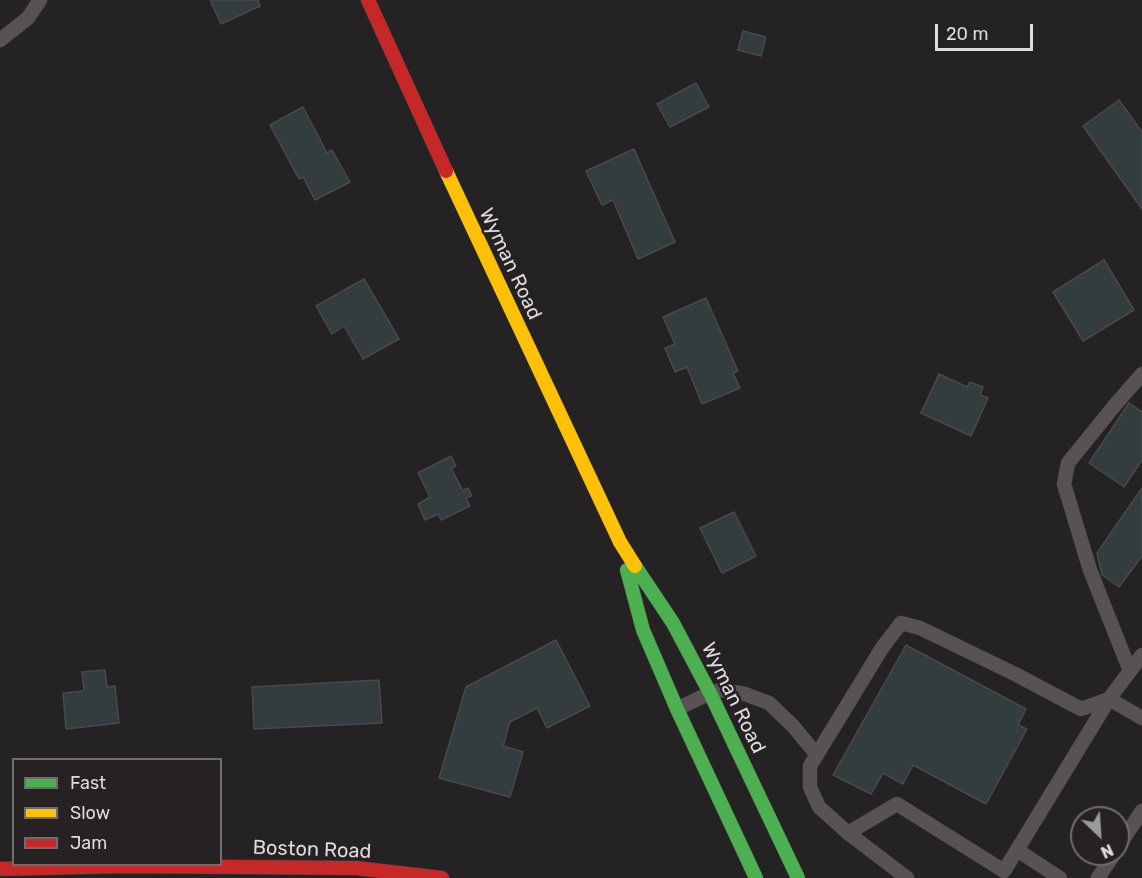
<!DOCTYPE html>
<style>
body{margin:0}
#map{position:relative;width:1142px;height:878px;overflow:hidden;background:#252223;font-family:Rubik,sans-serif}
canvas{display:block}
.legend{position:absolute;left:12px;top:758px;width:210px;height:108px;box-sizing:border-box;background:#262123;border:2px solid #706b6d;margin:0;padding:8px 10px;list-style:none;font-size:18px;color:#dedbdc}
.legend li{display:flex;align-items:center;gap:12px;height:30px}
.legend b{width:30px;border:2px solid #706b6d}
.north{position:absolute;left:1070px;top:806px;width:60px;height:60px;box-sizing:border-box;background:#262123;border:2px solid #706b6d;border-radius:50%;rotate:155deg;font-size:16px;font-weight:700;line-height:24px;text-align:center;color:#dedbdc}
.north::after{content:'';display:block;margin:auto;width:21px;height:27px;background:#9d9a9b;clip-path:polygon(50% 0,100% 100%,50% 72%,0 100%)}
.scale{position:absolute;left:935px;top:24px;width:98px;height:27px;box-sizing:border-box;border:3px solid #dedbdc;border-top:0;padding-left:8px;font-size:18px;line-height:21px;white-space:nowrap;color:#dedbdc;-webkit-text-stroke:4px #262123;paint-order:stroke}
</style>
<div id="map">
<canvas width="1142" height="878"></canvas>
<ul class="legend">
<li><b style="height:8px;background:#4caf50"></b>Fast</li>
<li><b style="height:8px;background:#ffc107"></b>Slow</li>
<li><b style="height:8px;background:#c62828"></b>Jam</li>
</ul>
<div class="north">N</div>
<div class="scale">20 m</div>
</div>
<script>
const g = document.querySelector('canvas').getContext('2d');
g.lineJoin = 'round';
function fill(path, color) { g.fillStyle = color; g.fill(path, 'evenodd'); }
const poly = rows => new Path2D(rows.map(r => 'M' + r).join(''));
function stroke(path, color, width, dash) { g.strokeStyle = color; g.lineWidth = width; g.lineCap = dash ? 'butt' : 'round'; g.setLineDash(dash || []); g.stroke(path); }
function write(font, color, halo, rows, align = 'center') {
  g.font = font + ' Rubik,sans-serif'; g.lineWidth = 5; g.setLineDash([]); g.textBaseline = 'middle'; g.strokeStyle = halo; g.fillStyle = color; for (const [text, x, y, turn = 0] of rows) {
    g.save(); g.translate(x, y); g.rotate((+turn || 0) * Math.PI / 180); g.textAlign = isNaN(turn) ? turn : align; if (halo) g.strokeText(text, 0, 0); g.fillText(text, 0, 0); g.restore();
  }
}
const building = poly([
 [210,0,258,0,260,6,221,24,210,0],
 [743,31,766,37,761,56,738,50,743,31],
 [696,83,709,107,670,127,657,104,696,83],
 [1119,100,1142,132,1142,209,1083,126,1119,100],
 [303,107,327,153,332,150,350,182,315,200,303,177,299,179,270,125,303,107],
 [634,149,675,242,638,259,613,200,602,205,586,171,634,149],
 [1104,260,1134,310,1083,341,1053,292,1104,260],
 [364,279,399,339,363,359,344,326,332,334,316,306,364,279],
 [706,298,738,371,733,373,740,388,702,404,687,367,675,372,665,348,675,344,663,317,706,298],
 [939,374,967,387,970,382,983,387,980,395,988,398,971,436,921,413,939,374],
 [1129,403,1142,412,1142,460,1124,487,1089,463,1129,403],
 [451,456,456,466,451,468,463,491,468,488,472,496,466,498,470,506,441,520,438,514,425,520,418,504,430,497,418,473,451,456],
 [1142,488,1142,556,1119,587,1102,575,1097,553,1142,488],
 [734,512,756,556,722,573,700,528,734,512],
 [556,640,590,706,547,728,537,708,510,722,503,746,523,752,510,797,439,778,466,687,556,640],
 [906,645,1026,709,1018,725,1027,729,986,804,913,765,903,784,883,773,871,794,833,775,906,645],
 [105,670,107,687,115,686,119,723,66,729,63,693,84,691,82,672,105,670],
 [379,680,382,723,254,729,252,687,379,680]
]);
fill(building, '#333c3e');
stroke(building, '#4a494a', 1.5);
const lane = poly([
 [0,40,28,18,40,0],
 [1130,671,1090,570,1064,484,1068,463,1115,405,1142,374],
 [677,709,710,693,721,690,745,694,769,703,793,726,817,755],
 [848,833,897,804,1004,871,1017,850],
 [1118,847,1142,811],
 [907,878,848,833,819,807,810,787,810,766,882,648,901,623,920,628,1015,674,1081,709,1109,699,1142,718],
 [1060,878,1017,850,1109,699,1142,655],
 [1098,878,1114,854]
]);
const fast = poly([
 [635,566,673,623,710,693,798,878],
 [627,570,643,630,677,709,756,878]
]);
const slow = poly([
 [446,171,620,542,635,566]
]);
const jam = poly([
 [368,0,446,171],
 [0,869,126,866,356,868,442,878]
]);
stroke(lane, '#3e3d3d', 15);
stroke(fast, '#3e3d3d', 15);
stroke(slow, '#3e3d3d', 15);
stroke(jam, '#3e3d3d', 15);
stroke(lane, '#595255', 14);
stroke(fast, '#4caf50', 14);
stroke(slow, '#ffc107', 14);
stroke(jam, '#c62828', 14);
write('20px', '#dedbdc', '#262123', [
 ["Wyman Road",510,264,65],
 ["Wyman Road",733,698,64],
 ["Boston Road",312,850,2]
]);
</script>
